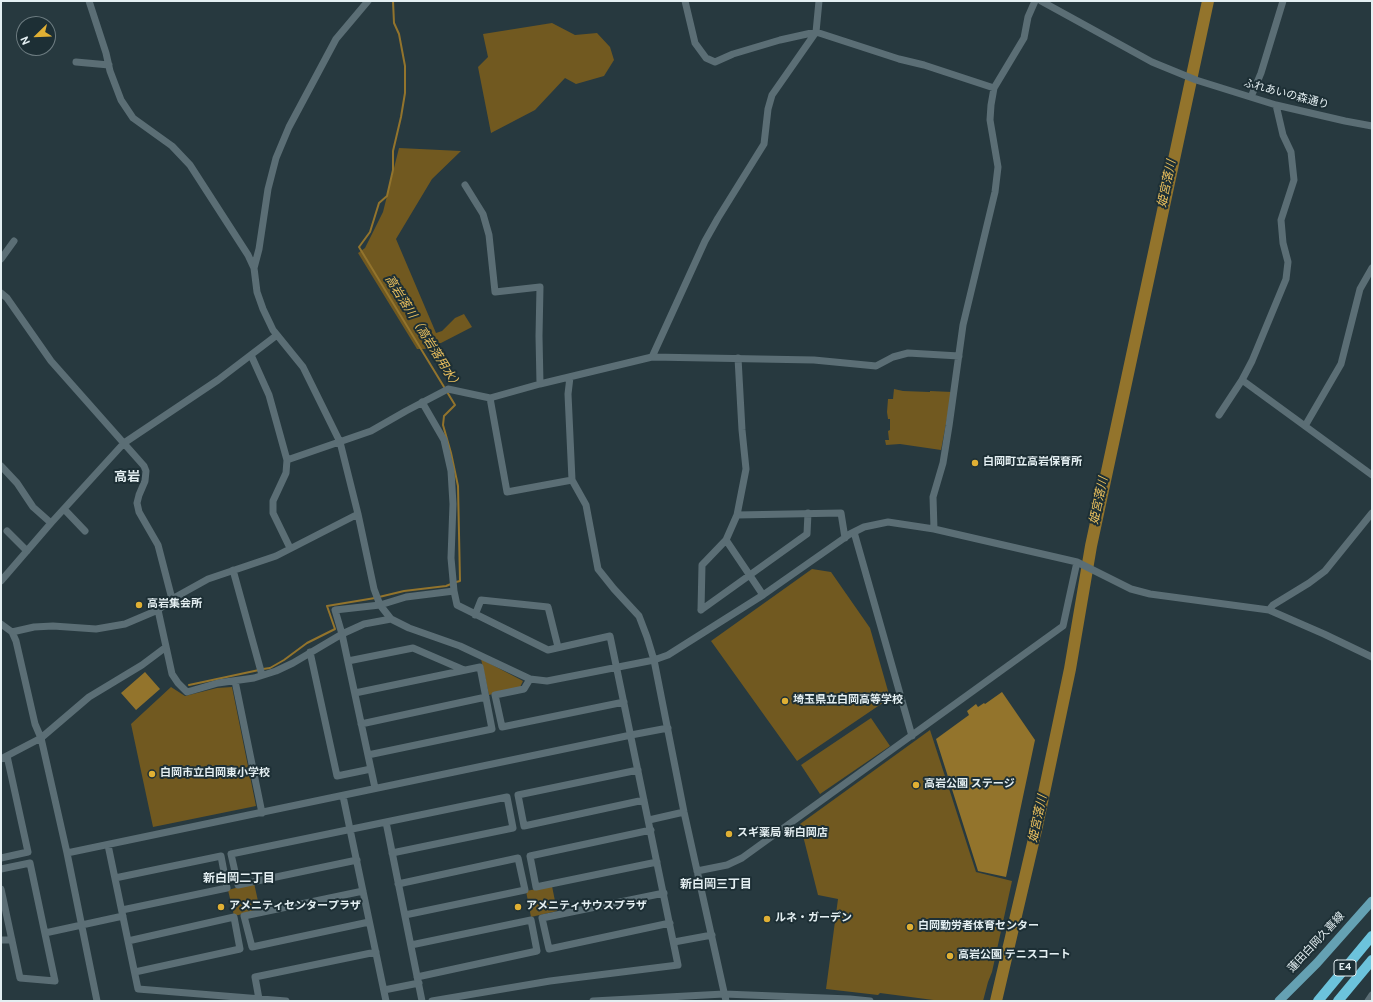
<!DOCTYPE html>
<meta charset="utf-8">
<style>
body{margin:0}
#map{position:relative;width:1373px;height:1002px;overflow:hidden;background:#27393f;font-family:Overpass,sans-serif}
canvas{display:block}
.frame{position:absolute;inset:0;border:2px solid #e4eff2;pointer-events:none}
.north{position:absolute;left:16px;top:16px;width:40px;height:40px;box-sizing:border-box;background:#1d2f35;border:1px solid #6d7c81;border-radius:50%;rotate:247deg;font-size:11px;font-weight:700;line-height:16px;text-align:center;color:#e4eff2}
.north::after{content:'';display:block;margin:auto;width:14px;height:18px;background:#e0b034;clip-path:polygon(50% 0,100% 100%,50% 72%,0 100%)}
</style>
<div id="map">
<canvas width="1373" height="1002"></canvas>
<div class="frame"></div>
<div class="north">N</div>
</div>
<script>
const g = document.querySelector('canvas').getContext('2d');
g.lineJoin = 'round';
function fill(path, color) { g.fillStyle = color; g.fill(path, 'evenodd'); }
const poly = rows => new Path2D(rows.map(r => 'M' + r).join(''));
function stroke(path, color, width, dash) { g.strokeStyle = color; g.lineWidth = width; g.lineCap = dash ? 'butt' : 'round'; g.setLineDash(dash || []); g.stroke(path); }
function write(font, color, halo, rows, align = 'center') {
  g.font = font + ' Overpass,"Noto Sans JP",sans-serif'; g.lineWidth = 4; g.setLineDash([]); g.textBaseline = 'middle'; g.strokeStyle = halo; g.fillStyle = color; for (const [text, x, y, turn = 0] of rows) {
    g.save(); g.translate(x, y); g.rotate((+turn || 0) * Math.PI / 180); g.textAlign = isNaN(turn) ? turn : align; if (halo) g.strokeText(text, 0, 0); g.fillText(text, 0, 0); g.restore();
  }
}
fill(poly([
 [552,23,575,35,597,33,610,47,614,60,604,76,576,84,565,78,535,110,491,133,478,67,488,57,483,34],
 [399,148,461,151,432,179,396,239,436,333,442,331,455,318,464,314,472,327,441,343,437,343,427,349,417,349,358,253,365,248,383,212],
 [894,389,903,391,930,392,930,391,952,392,941,450,900,444,886,445,885,440,889,440,888,431,890,430,890,419,888,419,887,412,888,399,893,399],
 [812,569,831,572,870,628,890,698,797,761,711,641],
 [481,659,523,681,520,687,489,695],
 [171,687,185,696,217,688,232,687,256,806,153,827,131,724],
 [871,718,890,746,820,794,801,765],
 [930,730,976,872,1012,881,992,972,988,982,983,1001,941,1001,880,993,878,995,826,989,838,899,818,895,800,824],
 [254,883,260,910,234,916,228,890],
 [552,886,557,911,531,917,526,891]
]), '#715920');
fill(poly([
 [145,672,160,689,136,710,121,693],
 [1002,692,1035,740,1006,877,978,871,936,739,969,715,967,711,976,704,978,707,984,703,985,704]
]), '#93742c');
stroke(poly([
 [393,1,394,23,399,34,405,66,405,93,401,117,393,151,393,170,387,196,379,203,370,232,359,247,455,405,444,416,443,425,451,453,458,486,460,581,456,582],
 [379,597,404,591,446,586,451,584],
 [263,669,270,668,284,660,307,643,335,629,327,606,375,598],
 [189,685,259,670]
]), '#93742c', 2);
stroke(poly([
 [996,1001,1037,826,1070,669,1091,546,1208,1]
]), '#93742c', 12);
stroke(poly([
 [89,1,106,53,110,71,121,100,133,118,172,146,190,165,248,255,254,268,257,292,263,309,273,330,303,367,340,442,358,514,374,589,380,605,391,619,409,628,460,646,530,679,547,681,654,660,668,655,763,595,850,534,864,527,888,522,934,529,1077,562,1131,589,1150,594,1269,610,1324,634,1372,657],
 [685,1,695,43,706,58,715,62,733,54,780,40,816,32,899,59,924,65,994,88],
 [1041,1,1152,62,1196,80,1276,105,1345,121,1372,126],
 [76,62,109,65],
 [1251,97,1261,73,1283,1],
 [465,185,483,214,489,235,495,292,540,287,539,336,540,384],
 [1,259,14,241],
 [254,268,259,249,268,189,276,158,289,127,336,39,368,1],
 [1372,268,1360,289,1341,364,1305,426,1372,475],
 [1,293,7,298,51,361,144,466,146,471,145,481,139,495,137,503,139,512,158,545,172,599],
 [251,355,269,395,287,460,286,473,273,501,273,513,290,548],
 [652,357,705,241,718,218,764,144,768,109,772,95,816,32,819,1],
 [570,377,568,394,572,480,586,505,598,569,614,589,639,616,647,637,654,660,684,812,726,1001],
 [1242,380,1305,426],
 [490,398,507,492,572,480],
 [422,402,444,440,451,471,453,504,451,558,454,591],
 [1219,415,1242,380,1252,361,1286,279,1288,262,1283,243,1281,220,1294,180,1291,152,1283,135,1276,105],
 [287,460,371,431,406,411,448,389,490,398,540,384,652,357,814,360,876,366,893,357,908,353,959,356],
 [1,466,17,483,33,507,51,523],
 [64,509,85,531],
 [737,515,841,513,845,538],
 [934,529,933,497,943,463,949,426,963,325,995,192,998,167,990,120,991,105,994,88,1024,38,1028,17,1035,1],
 [7,531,27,551],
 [854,532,912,736],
 [726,540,763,595],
 [233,570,262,675],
 [1,581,51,523,124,443,218,380,277,335],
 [158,610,172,674,178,683,187,692,218,683,254,678,276,671,293,663,342,634,364,624,391,619],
 [701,610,702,565,726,540,737,515,746,469,742,430,738,358],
 [701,610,807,534,808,513],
 [1269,610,1273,605,1309,583,1325,571,1372,513],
 [475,615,481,600,548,607,558,647],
 [1,624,12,632,16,641,35,724,41,738,67,853,97,1001],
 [12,632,34,627,53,626,96,629,125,624,158,610,172,599,208,579,276,556,358,514],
 [310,652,337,776,371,769],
 [348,661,413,648,464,670],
 [530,679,524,689,495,695,502,727,624,702],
 [235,681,262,813],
 [355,693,480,667,492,729,368,755],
 [361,724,486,697],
 [1,759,41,738,89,697,142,665,166,647],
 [638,770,518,795,524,826,644,800],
 [375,788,342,634,335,610,380,605,406,597,454,591,457,605,548,650,610,636,678,965,550,981,432,1001],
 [343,796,386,1001],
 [649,820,684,812],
 [386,822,422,1001],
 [651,830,530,856,536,887,657,862],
 [108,845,138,989,286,1001],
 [67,853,631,735,668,728],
 [1,858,28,852,7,756],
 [357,860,238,885,231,854,507,797,513,828,392,853],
 [1,869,30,863,55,981,20,978,1,889],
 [697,871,727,865,742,858,1063,626,1077,562],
 [115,878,221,856,227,888,122,910],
 [398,884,518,858,525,890,405,915],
 [363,891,244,916,252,947,369,922],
 [664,893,542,918,549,949,670,923],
 [45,933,123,916],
 [1,940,12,940],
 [128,941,234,917,240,949,135,972],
 [674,942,712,935],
 [411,945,531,920,537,951,417,977],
 [384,990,419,983],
 [259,999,255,977,376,952],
 [593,1001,724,994,850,999,870,1001],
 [1368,1001,1372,995]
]), '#5b6e75', 7);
stroke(poly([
 [1279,1001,1317,963,1372,901]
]), '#65a1b3', 9);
stroke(poly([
 [1318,1001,1372,936],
 [1338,1001,1372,960]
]), '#6cc3dc', 10);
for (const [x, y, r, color] of [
 [975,463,4,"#e0b034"],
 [139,605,4,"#e0b034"],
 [785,701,4,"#e0b034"],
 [152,774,4,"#e0b034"],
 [916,785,4,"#e0b034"],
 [729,834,4,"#e0b034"],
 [221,907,4,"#e0b034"],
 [518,907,4,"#e0b034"],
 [767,919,4,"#e0b034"],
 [910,927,4,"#e0b034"],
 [950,956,4,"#e0b034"]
]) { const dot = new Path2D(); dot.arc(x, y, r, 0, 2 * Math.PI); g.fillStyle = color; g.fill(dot); stroke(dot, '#1d2f35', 1.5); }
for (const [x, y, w] of [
 [1345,968,22]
]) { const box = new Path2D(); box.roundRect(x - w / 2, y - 8, w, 16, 3); g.fillStyle = '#1d2f35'; g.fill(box); stroke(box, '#e4eff2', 1); }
write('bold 10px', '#e4eff2', null, [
 ["E4",1345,968]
]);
write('11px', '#e4eff2', '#1d2f35', [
 ["ふれあいの森通り",1286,95,15],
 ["蓮田白岡久喜線",1317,943,-47]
]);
write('bold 11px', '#e4eff2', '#1d2f35', [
 ["白岡町立高岩保育所",983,463],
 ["高岩集会所",147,605],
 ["埼玉県立白岡高等学校",793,701],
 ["白岡市立白岡東小学校",160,774],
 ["高岩公園 ステージ",924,785],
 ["スギ薬局 新白岡店",737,834],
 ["アメニティセンタープラザ",229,907],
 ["アメニティサウスプラザ",526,907],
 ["ルネ・ガーデン",775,919],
 ["白岡勤労者体育センター",918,927],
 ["高岩公園 テニスコート",958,956]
], 'left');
write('italic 12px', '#ebc05d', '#1d2f35', [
 ["姫宮落川",1168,184,-78],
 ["高岩落川（高岩落用水）",422,333,58],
 ["姫宮落川",1100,501,-78],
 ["姫宮落川",1039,819,-78]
]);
write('bold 12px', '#e4eff2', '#1d2f35', [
 ["新白岡二丁目",239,880],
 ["新白岡三丁目",716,886]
]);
write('bold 13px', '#e4eff2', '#1d2f35', [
 ["高岩",127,478]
]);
</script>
